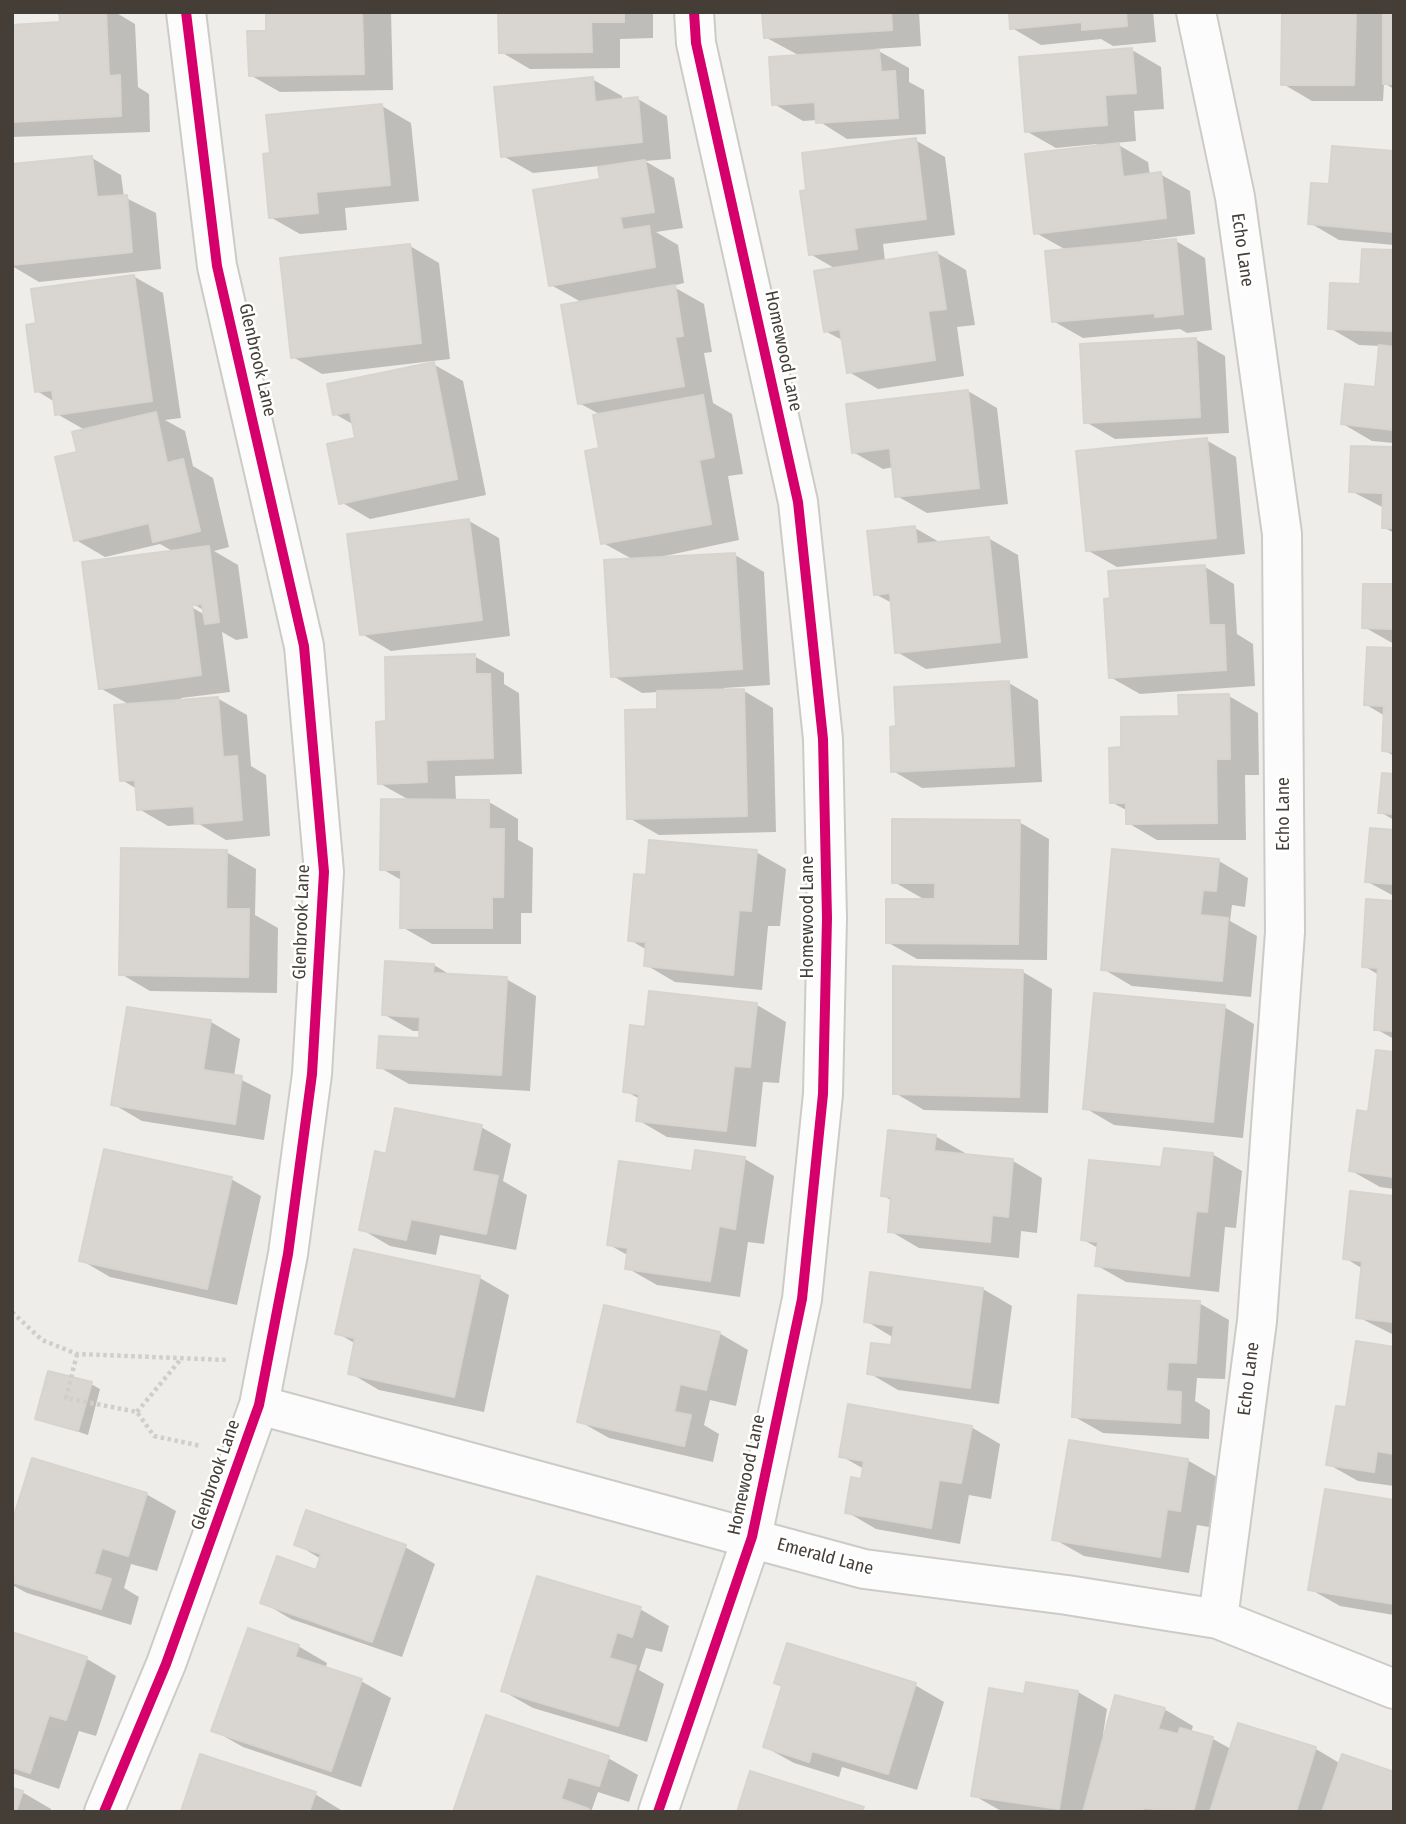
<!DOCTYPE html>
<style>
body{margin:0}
#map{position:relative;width:1406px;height:1824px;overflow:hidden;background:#efede9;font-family:"Fira Sans Condensed",sans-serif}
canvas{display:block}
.frame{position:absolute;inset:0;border:14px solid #443e37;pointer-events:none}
</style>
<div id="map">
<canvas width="1406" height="1824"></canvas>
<div class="frame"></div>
</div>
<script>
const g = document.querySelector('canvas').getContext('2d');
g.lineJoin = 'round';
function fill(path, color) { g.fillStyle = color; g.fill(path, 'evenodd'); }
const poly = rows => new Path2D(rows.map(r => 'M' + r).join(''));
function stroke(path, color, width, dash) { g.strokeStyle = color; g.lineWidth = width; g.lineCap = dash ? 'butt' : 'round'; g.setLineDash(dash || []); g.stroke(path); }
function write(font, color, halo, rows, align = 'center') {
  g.font = font + ' "Fira Sans Condensed",sans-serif'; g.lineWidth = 5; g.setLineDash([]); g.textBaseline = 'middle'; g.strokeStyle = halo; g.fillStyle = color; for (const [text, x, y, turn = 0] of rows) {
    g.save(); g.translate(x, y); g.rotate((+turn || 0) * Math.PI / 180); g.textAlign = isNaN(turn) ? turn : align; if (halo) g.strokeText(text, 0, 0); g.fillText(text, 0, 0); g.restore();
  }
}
fill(poly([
 [61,12,115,12,135,24,138,87,149,94,150,132,12,137,12,26,62,24],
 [268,12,391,12,393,90,280,92,250,75,268,32],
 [500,12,653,12,653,38,620,39,620,68,530,69,501,52],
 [764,12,919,12,921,46,875,49,909,68,909,82,924,90,926,134,847,139,817,120,803,121,774,104,800,56,765,37],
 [1010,12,1153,12,1156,42,1113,46,1101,39,1041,45,1012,28],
 [1284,12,1394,12,1394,89,1384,83,1383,101,1312,101,1283,84],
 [1132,50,1161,67,1164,109,1134,111,1136,141,1115,143,1148,162,1150,175,1160,174,1190,191,1195,234,1141,241,1141,244,1176,241,1205,258,1212,330,1187,333,1180,329,1083,338,1053,321,1068,251,1036,233,1097,144,1056,148,1026,131],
 [592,79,622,96,622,100,638,99,667,116,671,159,645,161,674,178,683,228,656,232,678,245,684,283,672,286,704,304,712,352,704,353,713,403,732,414,743,474,728,476,739,540,646,560,735,555,764,572,770,685,724,688,724,691,744,691,773,708,776,832,659,835,629,818,659,710,658,692,642,693,613,676,634,560,603,543,601,415,579,403,583,303,551,285,602,180,600,166,533,173,503,156],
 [382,106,411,123,419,201,345,208,347,230,300,234,270,217],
 [915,140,945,157,955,235,883,244,885,261,937,253,966,270,975,325,957,327,964,376,878,389,849,372,844,341,825,331,836,269,810,254],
 [1394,153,1394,245,1339,240,1310,223,1330,186],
 [92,158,121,175,124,197,156,213,161,269,39,282,12,266,12,166],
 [410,246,439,263,450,359,322,374,293,357],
 [1394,252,1394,443,1372,441,1343,424,1377,389,1381,346,1359,345,1330,328],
 [133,276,163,293,181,418,165,420,185,431,193,466,213,478,229,547,214,551,238,565,248,638,236,640,222,632,230,692,181,698,182,701,217,698,247,715,251,766,266,775,270,836,226,840,199,824,168,826,139,809,137,789,122,780,130,705,100,688,174,552,160,544,105,557,76,540,79,454,85,430,57,414,55,402,37,391,38,325],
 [185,599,205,611,205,615,183,602],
 [1195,339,1225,356,1229,433,1115,439,1086,422],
 [433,364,463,381,486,495,370,519,341,502,357,439,354,425,335,414],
 [968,391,997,408,1008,504,927,513,897,496,894,467,883,469,853,452],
 [1206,440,1236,457,1245,554,1117,567,1087,550],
 [1394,449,1394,533,1383,527,1384,508,1351,491],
 [469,521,499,538,510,636,391,651,362,634],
 [915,528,941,543,988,538,1018,555,1028,658,926,669,897,652,892,603,875,594],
 [1205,567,1234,584,1237,634,1253,644,1255,686,1140,694,1110,677],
 [1394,586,1394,644,1364,627],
 [1394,650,1394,756,1384,750,1385,716,1365,704],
 [474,656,504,673,504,684,519,693,522,774,455,776,456,801,489,802,518,819,518,840,533,848,532,913,521,913,521,944,432,944,402,927,403,881,382,869,411,801,379,783,388,723],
 [1009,683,1038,700,1042,782,922,788,893,771],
 [1229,696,1258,713,1259,775,1245,775,1246,840,1157,840,1128,823,1128,811,1111,802,1123,749],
 [1394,776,1394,820,1380,812],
 [1019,822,1049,839,1047,960,917,959,887,942,927,901,894,882],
 [1394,832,1394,896,1366,881],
 [226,852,256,869,255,915,278,928,277,993,150,991,121,974],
 [756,852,786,869,780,926,768,926,762,990,675,982,646,965,647,950,630,940,647,877],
 [1219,861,1248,878,1245,907,1232,905,1230,921,1257,936,1251,997,1132,986,1103,969],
 [1394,903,1394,1039,1376,1029,1379,975,1364,966],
 [434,965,452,976,506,979,536,996,530,1091,409,1084,379,1067,421,1040,421,1031,413,1031,383,1014],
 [1023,972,1052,989,1048,1113,924,1110,895,1093],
 [650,993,757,1005,786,1022,779,1083,763,1082,756,1147,667,1137,638,1120,640,1099,625,1091,646,1029],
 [1224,1007,1254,1024,1243,1138,1114,1125,1085,1108],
 [128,1009,211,1022,240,1039,234,1076,271,1095,264,1140,142,1121,113,1104],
 [1394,1054,1394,1189,1380,1187,1350,1170],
 [481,1127,511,1144,503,1181,527,1195,516,1250,440,1235,436,1255,390,1246,361,1229,387,1156],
 [935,1136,965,1153,964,1156,1013,1161,1042,1178,1037,1233,1021,1231,1019,1258,919,1248,890,1231,892,1201,883,1195],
 [1212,1154,1242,1171,1236,1228,1225,1227,1219,1292,1126,1282,1096,1265,1098,1248,1082,1239,1163,1169],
 [745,1159,774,1176,764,1244,748,1242,740,1297,657,1285,627,1268,629,1256,608,1244,693,1173],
 [231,1179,261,1196,237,1305,110,1277,81,1260],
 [1394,1198,1394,1335,1358,1317,1363,1269,1345,1258],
 [355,1251,480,1278,509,1295,484,1412,379,1390,350,1373,356,1344,337,1333],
 [983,1289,1012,1306,999,1404,898,1390,869,1373,893,1347,894,1338,866,1321],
 [1199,1303,1229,1320,1225,1379,1197,1378,1195,1401,1210,1410,1209,1439,1103,1433,1073,1416],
 [719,1333,748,1350,736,1406,710,1400,704,1425,719,1434,713,1462,609,1438,579,1421],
 [1394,1349,1394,1486,1358,1481,1328,1464,1347,1410],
 [91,1384,100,1389,88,1435,37,1418],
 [971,1427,1000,1444,991,1499,969,1495,960,1544,876,1529,847,1512,862,1481,864,1469,841,1456],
 [1187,1460,1217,1477,1209,1527,1197,1525,1189,1573,1084,1556,1054,1539],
 [146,1494,176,1511,157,1571,131,1564,124,1588,139,1597,131,1625,27,1593,12,1585,12,1528],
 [1394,1502,1394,1615,1340,1606,1310,1589],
 [296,1544,405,1547,435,1564,402,1657,291,1619,262,1602,317,1572,321,1559],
 [640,1609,669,1626,662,1652,646,1648,639,1670,664,1684,647,1742,533,1708,503,1691],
 [12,1634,87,1659,116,1676,96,1736,79,1731,59,1789,12,1773],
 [298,1646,327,1663,325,1669,361,1681,391,1698,361,1787,243,1747,213,1730],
 [776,1683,915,1685,944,1702,917,1790,842,1767,839,1777,794,1763,765,1747,783,1687],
 [1078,1692,1107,1709,1103,1735,1164,1709,1193,1726,1191,1733,1213,1739,1231,1749,1239,1725,1316,1749,1341,1764,1394,1812,1003,1812,973,1795,1026,1696],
 [608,1758,638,1775,629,1802,598,1792,591,1812,455,1812],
 [22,1792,51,1809,50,1812,12,1812],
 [315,1794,344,1812,183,1810]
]), '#0003');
const building = poly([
 [59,12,106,12,109,76,120,75,121,116,12,122,12,25,60,22,59,12],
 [266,12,362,12,364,74,249,76,247,31,266,31,266,12],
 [498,12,624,12,624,22,591,22,592,52,499,53,498,12],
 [762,12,891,12,892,30,764,38,762,12],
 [1009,12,1126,12,1127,26,1082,30,1082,22,1010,29,1009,12],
 [1282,12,1356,12,1354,85,1281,85,1282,12],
 [1383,12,1394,12,1394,84,1383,84,1383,12],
 [1132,48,1136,93,1105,95,1107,125,1025,132,1019,57,1132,48],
 [879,50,881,72,895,71,898,118,816,123,815,102,772,105,769,57,879,50],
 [593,77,595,102,638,97,642,142,501,157,494,87,593,77],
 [382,104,390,185,316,192,318,213,269,218,263,154,270,153,266,115,382,104],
 [916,138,926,219,854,228,857,249,809,255,800,191,806,190,802,153,916,138],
 [1119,143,1123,177,1161,172,1166,218,1034,234,1025,154,1119,143],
 [1332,146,1394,151,1394,232,1308,224,1311,183,1329,184,1332,146],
 [92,156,97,197,127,195,132,252,12,265,12,164,92,156],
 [645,160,654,212,620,217,623,230,649,226,655,267,549,286,533,190,600,179,598,167,645,160],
 [1176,239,1183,314,1155,317,1155,313,1052,322,1045,251,1176,239],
 [410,244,421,343,291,358,280,258,410,244],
 [1362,249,1394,250,1394,331,1328,329,1330,283,1360,284,1362,249],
 [937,252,946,309,928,311,935,360,847,373,840,329,824,332,814,271,937,252],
 [134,275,152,401,55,415,52,390,35,392,26,325,36,323,31,289,134,275],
 [675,285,683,336,675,337,684,386,578,404,561,305,675,285],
 [1196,338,1200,417,1084,423,1080,344,1196,338],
 [1379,345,1394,347,1394,430,1341,424,1345,384,1375,387,1379,345],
 [434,362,457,479,339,504,327,444,355,438,350,412,333,415,327,384,434,362],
 [968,390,979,488,895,497,890,448,852,453,846,404,968,390],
 [703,395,714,457,699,460,711,524,601,544,585,451,599,448,593,415,703,395],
 [156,412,167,463,183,459,200,531,153,542,149,523,74,541,55,457,77,452,72,432,156,412],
 [1207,438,1216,538,1086,551,1076,451,1207,438],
 [1351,446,1394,447,1394,528,1382,528,1383,493,1349,492,1351,446],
 [469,519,482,620,360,635,347,534,469,519],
 [915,526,917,544,989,537,1000,642,895,653,890,593,874,595,867,531,915,526],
 [209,546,219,622,205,624,202,604,192,605,201,675,99,689,82,562,209,546],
 [735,553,742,669,611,677,604,560,735,553],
 [1205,565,1209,625,1224,625,1226,670,1109,678,1104,599,1110,598,1108,571,1205,565],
 [1363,584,1394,584,1394,629,1362,628,1363,584],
 [1367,647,1394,648,1394,752,1382,751,1384,706,1364,705,1367,647],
 [475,654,475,674,490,674,493,758,426,760,427,782,378,784,376,722,386,721,385,657,475,654],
 [1009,681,1014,766,891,772,890,727,896,726,894,687,1009,681],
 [744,689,747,816,627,819,625,710,657,709,657,691,744,689],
 [1229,694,1230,759,1216,759,1217,823,1126,824,1126,803,1110,803,1109,748,1121,747,1121,717,1179,716,1178,695,1229,694],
 [218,697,223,757,237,756,242,820,195,824,194,806,137,810,135,780,120,781,114,705,218,697],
 [1382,773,1394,774,1394,814,1378,813,1382,773],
 [381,799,489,800,489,829,504,829,503,897,492,897,492,928,400,928,401,870,380,870,381,799],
 [892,819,1020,820,1018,944,886,943,886,899,935,899,935,883,892,883,892,819],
 [1370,828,1394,830,1394,884,1365,882,1370,828],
 [649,840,757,850,751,911,739,910,733,975,644,966,646,942,628,941,634,874,646,875,649,840],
 [121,848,227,850,226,909,249,909,248,977,119,975,121,848],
 [1112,849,1219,859,1216,891,1203,890,1200,915,1228,918,1222,981,1101,970,1112,849],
 [1366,899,1394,901,1394,1031,1374,1030,1378,968,1362,967,1366,899],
 [385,961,434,964,433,973,507,977,501,1075,377,1068,379,1036,419,1038,420,1017,382,1015,385,961],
 [893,966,1023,970,1019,1097,893,1094,893,966],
 [649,991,757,1003,750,1067,734,1066,726,1131,636,1121,639,1094,623,1092,630,1025,645,1027,649,991],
 [1094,993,1225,1005,1213,1122,1083,1109,1094,993],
 [127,1007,211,1020,203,1070,242,1076,235,1124,111,1105,127,1007],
 [1376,1050,1394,1052,1394,1177,1349,1171,1357,1110,1368,1112,1376,1050],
 [395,1108,482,1125,472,1171,498,1176,486,1234,411,1219,406,1240,359,1230,375,1151,386,1154,395,1108],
 [888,1130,936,1135,934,1151,1013,1159,1008,1217,992,1215,990,1242,888,1232,891,1197,881,1196,888,1130],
 [1164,1148,1213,1153,1207,1212,1196,1211,1189,1276,1095,1266,1098,1242,1081,1240,1089,1160,1161,1167,1164,1148],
 [104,1149,232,1177,207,1289,79,1261,104,1149],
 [695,1150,745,1157,735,1229,719,1226,710,1281,625,1269,628,1248,607,1245,619,1161,692,1171,695,1150],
 [1350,1191,1394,1196,1394,1322,1356,1318,1362,1261,1343,1259,1350,1191],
 [354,1249,480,1276,454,1397,348,1374,355,1338,335,1334,354,1249],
 [870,1272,983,1288,970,1388,867,1374,871,1343,891,1345,894,1326,864,1322,870,1272],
 [1078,1295,1200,1301,1196,1363,1168,1362,1166,1391,1181,1392,1180,1423,1072,1417,1078,1295],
 [604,1305,720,1332,706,1390,680,1384,674,1412,691,1415,684,1446,577,1422,604,1305],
 [1356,1341,1394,1347,1394,1454,1377,1451,1374,1472,1326,1465,1336,1406,1346,1407,1356,1341],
 [48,1371,92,1382,78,1431,35,1419,48,1371],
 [848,1404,972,1426,961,1483,939,1480,931,1528,845,1513,851,1477,861,1479,864,1461,839,1457,848,1404],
 [1069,1440,1188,1459,1180,1511,1167,1509,1160,1557,1052,1540,1069,1440],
 [32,1458,147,1493,128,1556,102,1548,94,1574,111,1579,101,1609,12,1582,12,1522,32,1458],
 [1325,1489,1394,1500,1394,1604,1308,1590,1325,1489],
 [306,1510,406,1545,372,1642,260,1603,277,1556,316,1570,321,1554,294,1545,306,1510],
 [537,1576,641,1607,632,1637,617,1632,609,1658,636,1666,618,1726,501,1691,537,1576],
 [248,1628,299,1645,295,1657,362,1679,331,1771,211,1731,248,1628],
 [12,1632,87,1657,66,1720,49,1715,30,1773,12,1767,12,1632],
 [787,1643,916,1683,888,1774,812,1751,809,1762,763,1747,782,1686,774,1683,787,1643],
 [1026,1682,1078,1691,1059,1809,971,1796,989,1688,1024,1694,1026,1682],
 [1115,1695,1165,1708,1158,1729,1178,1734,1180,1728,1213,1737,1193,1812,1143,1808,1143,1812,1083,1812,1115,1695],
 [486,1715,609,1756,599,1786,568,1777,561,1799,589,1809,588,1812,453,1812,486,1715],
 [1238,1723,1316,1747,1296,1812,1210,1812,1238,1723],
 [200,1754,316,1792,309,1812,181,1811,200,1754],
 [1342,1754,1394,1772,1394,1812,1322,1812,1342,1754],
 [750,1771,864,1807,862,1812,737,1812,750,1771],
 [12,1788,23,1791,16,1812,12,1812,12,1788]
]);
fill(building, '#d9d6d2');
stroke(building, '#d7d4cf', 2);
const street = poly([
 [1196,12,1235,197,1282,534,1285,932,1257,1321,1218,1619],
 [259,1405,864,1569,1067,1595,1218,1619,1394,1689],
 [104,1812,166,1664,259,1405,288,1254,312,1074,324,872,304,646,217,266,186,12],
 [658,1812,752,1537,802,1299,823,1094,827,918,823,739,798,502,696,43,694,12]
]);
stroke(street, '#cdcbc7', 42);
stroke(poly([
 [12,1312,42,1340,77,1354,228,1360],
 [77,1354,66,1398,137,1412,154,1436,201,1446],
 [137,1412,181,1359]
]), '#d0cdcb', 4.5, [3.5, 3.5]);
stroke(street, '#fdfcfc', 38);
stroke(poly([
 [104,1812,166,1664,259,1405,288,1254,312,1074,324,872,304,646,217,266,186,12],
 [658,1812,752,1537,802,1299,823,1094,827,918,823,739,798,502,696,43,694,12]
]), '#d6006c', 10);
write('18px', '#443e37', '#fff', [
 ["Echo Lane",1242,250,82],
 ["Homewood Lane",783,351,78],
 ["Glenbrook Lane",257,360,77],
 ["Echo Lane",1284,814,-90],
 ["Homewood Lane",808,917,-90],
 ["Glenbrook Lane",302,922,-88],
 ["Echo Lane",1249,1379,-83],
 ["Glenbrook Lane",216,1475,-71],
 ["Homewood Lane",747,1475,-78],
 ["Emerald Lane",825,1557,15]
]);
</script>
